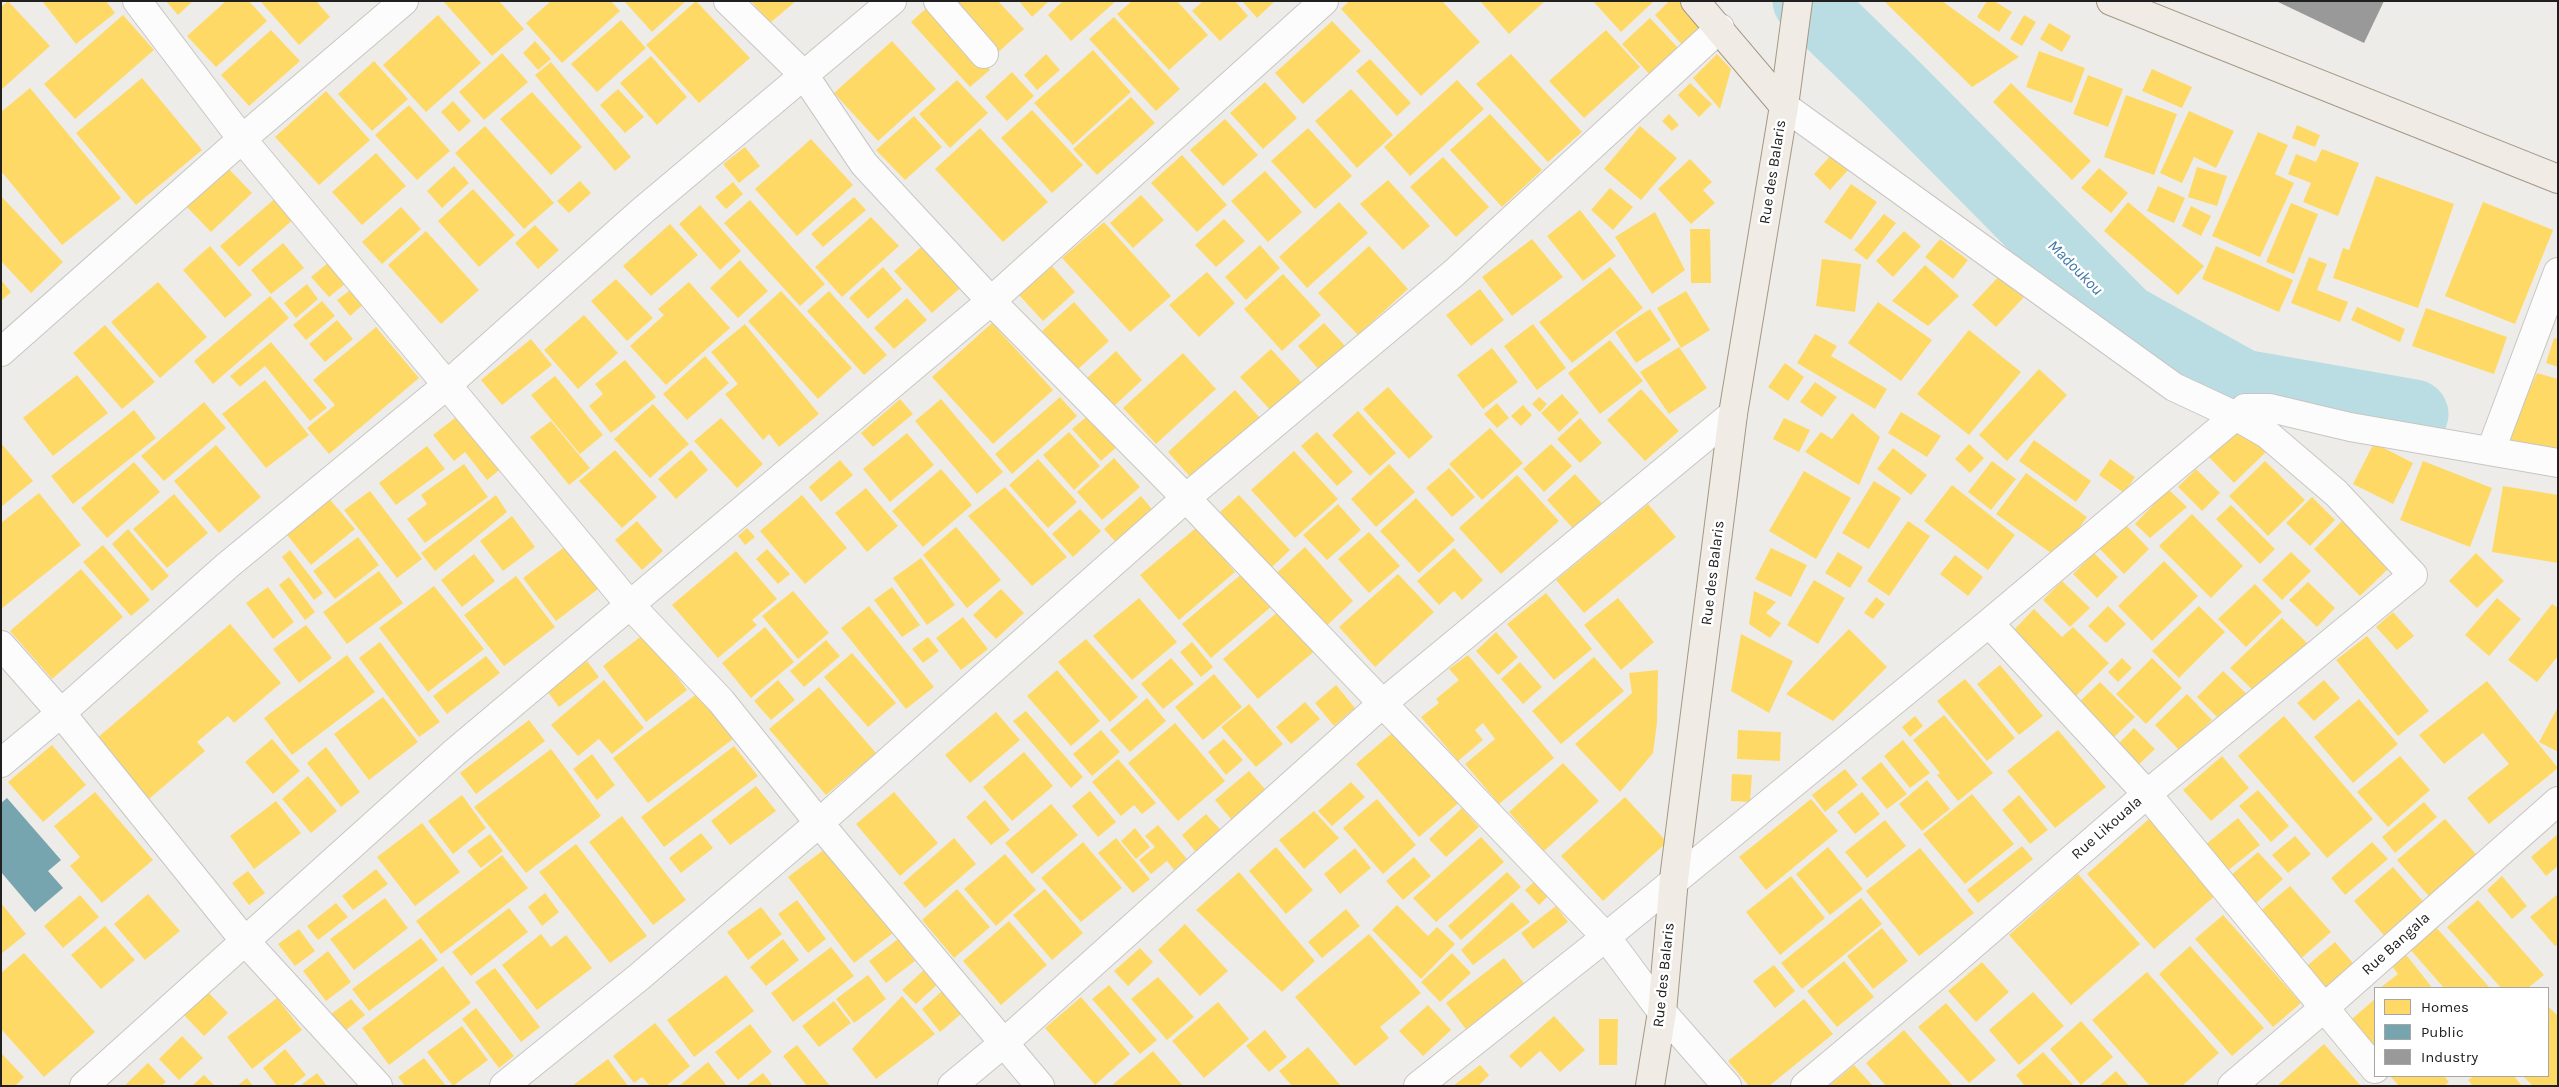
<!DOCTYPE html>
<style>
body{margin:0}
#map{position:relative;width:2559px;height:1087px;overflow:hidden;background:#eeece8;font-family:Karla,sans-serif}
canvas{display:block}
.frame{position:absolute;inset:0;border:2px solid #202020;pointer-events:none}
.legend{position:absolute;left:2374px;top:987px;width:175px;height:90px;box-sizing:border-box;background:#fff;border:1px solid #a6a6a6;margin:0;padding:6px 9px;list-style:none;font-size:15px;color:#202020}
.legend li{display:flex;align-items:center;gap:10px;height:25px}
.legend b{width:25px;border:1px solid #a6a6a6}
</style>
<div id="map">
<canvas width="2559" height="1087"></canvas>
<div class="frame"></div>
<ul class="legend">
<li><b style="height:14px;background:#ffd966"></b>Homes</li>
<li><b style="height:14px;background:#76a5af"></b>Public</li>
<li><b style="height:14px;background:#999"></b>Industry</li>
</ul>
</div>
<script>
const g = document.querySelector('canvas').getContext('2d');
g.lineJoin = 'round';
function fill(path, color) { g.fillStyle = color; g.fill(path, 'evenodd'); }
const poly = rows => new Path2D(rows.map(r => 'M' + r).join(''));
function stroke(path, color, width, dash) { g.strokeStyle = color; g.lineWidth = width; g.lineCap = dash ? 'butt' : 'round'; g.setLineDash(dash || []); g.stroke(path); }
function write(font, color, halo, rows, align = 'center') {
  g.font = font + ' Karla,sans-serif'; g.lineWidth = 5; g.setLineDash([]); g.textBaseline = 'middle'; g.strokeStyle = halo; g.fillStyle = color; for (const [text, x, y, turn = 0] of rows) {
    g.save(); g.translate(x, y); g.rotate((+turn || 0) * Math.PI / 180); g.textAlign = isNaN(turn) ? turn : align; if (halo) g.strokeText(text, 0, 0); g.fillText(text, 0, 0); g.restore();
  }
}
fill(poly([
 [8,1,50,46,1,90,1,7],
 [42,1,106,1,115,13,76,44],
 [166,1,193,1,178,15],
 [226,1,249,1,267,21,216,67,187,36],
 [260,1,316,1,330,17,299,45],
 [443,1,499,1,524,29,492,56],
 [551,1,611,1,620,11,562,63,526,23],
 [624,1,686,1,652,32],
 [696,1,750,58,699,103,646,45],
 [751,1,796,1,770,23],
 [951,1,998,1,1024,29,994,56],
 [1019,1,1049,1,1032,17],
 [1063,1,1116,1,1071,41,1048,15],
 [1132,1,1177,1,1208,35,1169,70,1117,14],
 [1203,1,1235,1,1248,16,1220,41,1192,11],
 [1242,1,1275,1,1257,18],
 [1349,1,1442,1,1480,42,1421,96,1341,9],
 [1480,1,1545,1,1509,34],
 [1593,1,1654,1,1621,32],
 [1669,1,1683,1,1706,26,1684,47,1655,15],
 [1884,1,1942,1,2019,57,1972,87],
 [1987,1,1994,1,2012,12,1999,32,1977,17],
 [930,5,990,70,970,87,911,22],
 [123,15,154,50,75,119,44,84],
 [438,15,481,63,426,112,383,65],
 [2024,15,2036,22,2022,46,2010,39],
 [1114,17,1180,89,1156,111,1089,39],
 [1650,18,1680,50,1651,76,1622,44],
 [621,20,646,48,597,92,571,64],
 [1332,21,1361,51,1303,104,1275,73],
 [2049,23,2071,36,2062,52,2040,39],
 [271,30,300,61,249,106,221,75],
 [1606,30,1640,67,1584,118,1549,81],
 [535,41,551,59,538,70,523,53],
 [892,41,936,89,878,141,834,93],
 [1093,50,1131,92,1073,145,1034,103],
 [2039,51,2085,68,2072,103,2026,87],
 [502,53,528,82,484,120,459,92],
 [1046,54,1060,70,1037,90,1024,75],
 [1511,54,1582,132,1548,162,1476,84],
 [1717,54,1731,69,1720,109,1693,78],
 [651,56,687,97,657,125,620,83],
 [1370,59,1411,103,1397,116,1356,71],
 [374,61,408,99,372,131,338,94],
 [551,62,631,157,615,171,535,75],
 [2152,69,2192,87,2182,108,2142,91],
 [1012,72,1034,96,1007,121,985,97],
 [2088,75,2123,89,2108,127,2073,114],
 [142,78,202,150,136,205,76,133],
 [957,80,988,113,950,148,919,114],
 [1457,80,1484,109,1410,176,1384,147],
 [1265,82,1297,118,1263,149,1230,113],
 [1690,83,1712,104,1699,117,1678,95],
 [2011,83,2091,161,2072,180,1993,102],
 [30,88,121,198,62,245,1,171,1,112],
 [618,89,644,117,625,133,600,105],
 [1351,89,1393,135,1357,168,1315,121],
 [326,91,370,140,319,185,275,137],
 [532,92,582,147,551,175,500,119],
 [2126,95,2177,114,2154,175,2104,157],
 [1131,97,1155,123,1097,175,1073,149],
 [453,101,471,121,459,132,441,112],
 [409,105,450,151,417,180,375,135],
 [1032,110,1083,165,1052,193,1001,138],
 [2189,111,2234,131,2216,168,2194,157,2182,183,2160,173],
 [1490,114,1542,170,1502,207,1450,150],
 [1669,114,1679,125,1672,131,1662,121],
 [914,116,942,147,905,180,876,150],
 [1225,119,1258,155,1223,186,1190,150],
 [2297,125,2320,135,2315,147,2292,138],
 [485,126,554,203,524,229,455,153],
 [1640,126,1677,158,1641,200,1604,169],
 [980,128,1048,202,1003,242,935,169],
 [1308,128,1352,176,1315,209,1271,161],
 [2258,132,2288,145,2275,174,2294,183,2260,257,2212,236],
 [811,139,853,185,797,236,755,189],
 [745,147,760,166,739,183,723,164],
 [2322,149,2359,163,2338,216,2303,202,2311,183,2288,174,2296,154,2316,162],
 [376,153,406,186,362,225,332,192],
 [1832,154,1849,169,1830,190,1814,174],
 [1182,155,1227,205,1197,232,1151,183],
 [1443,157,1489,207,1456,237,1410,187],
 [1690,159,1712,182,1703,190,1715,203,1691,224,1658,189],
 [226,166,252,193,211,232,185,205],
 [454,166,469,183,442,208,427,191],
 [2197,167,2227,176,2217,206,2188,197],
 [2099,168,2128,193,2111,213,2081,188],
 [1265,171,1302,212,1268,242,1231,201],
 [2376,176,2454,204,2418,308,2333,278,2343,248,2349,250],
 [1388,180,1430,226,1403,250,1360,204],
 [580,181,591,193,569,213,557,201],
 [733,182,743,194,726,209,715,197],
 [1851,184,1877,202,1851,240,1824,222],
 [2158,186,2185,198,2174,223,2147,211],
 [1610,188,1633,207,1613,230,1591,210],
 [473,189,515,235,479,267,438,221],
 [1141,195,1164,220,1133,248,1110,223],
 [1,196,63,262,31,293,1,261],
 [278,196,296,217,239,267,220,246],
 [854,197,866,210,823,247,811,234],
 [750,200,825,284,800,306,724,223],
 [1339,202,1368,233,1307,288,1279,257],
 [2128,202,2204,266,2178,295,2104,231],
 [2483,202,2553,230,2515,324,2445,296],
 [2291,203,2318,214,2294,274,2266,262],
 [700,205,741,251,720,270,679,224],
 [2191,206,2211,216,2201,236,2182,226],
 [401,207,421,229,382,264,362,242],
 [1580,210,1616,256,1583,281,1547,236],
 [1655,212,1685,270,1652,294,1615,237],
 [1884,214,1896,223,1867,260,1854,250],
 [871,217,899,246,842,297,815,267],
 [1224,219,1245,241,1216,267,1195,245],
 [1104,222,1171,296,1130,332,1062,258],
 [670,224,698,255,651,296,623,266],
 [535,225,559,250,538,269,515,243],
 [1690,229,1710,229,1711,283,1691,283],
 [426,231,479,290,441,324,388,265],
 [1904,231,1921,246,1893,277,1876,261],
 [1532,239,1563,277,1512,316,1482,277],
 [1940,239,1968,260,1953,279,1925,257],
 [928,241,967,282,932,313,894,271],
 [283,243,304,268,271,294,251,270],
 [1260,245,1280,268,1246,300,1225,277],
 [210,246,252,295,225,318,183,270],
 [1369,246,1408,289,1358,335,1318,293],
 [2216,246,2293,280,2279,312,2202,279],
 [2309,257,2327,264,2317,290,2348,302,2340,322,2291,303],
 [334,258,351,279,329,297,311,277],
 [1822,259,1861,264,1855,312,1816,306],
 [740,260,768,291,738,318,710,288],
 [1925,265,1959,296,1928,326,1892,301],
 [1052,266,1075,292,1043,321,1019,295],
 [883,267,902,289,868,319,849,298],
 [1610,267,1643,308,1572,363,1539,322],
 [1207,272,1235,303,1199,337,1169,305],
 [1283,274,1321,315,1282,351,1244,309],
 [2000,275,2024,297,1996,327,1972,305],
 [616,279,653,318,627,341,591,301],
 [1,280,11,292,1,301],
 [158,282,207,337,160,378,111,322],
 [689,282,730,328,666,385,630,346,664,315,658,309],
 [307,284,318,299,296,318,284,303],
 [353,288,365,303,350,316,337,300],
 [1480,289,1504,320,1471,346,1446,315],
 [781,291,852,368,818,399,748,321],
 [829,291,887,355,864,375,807,311],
 [1686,291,1710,330,1681,348,1657,308],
 [270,296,289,318,213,384,194,361],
 [907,298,927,320,894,349,874,328],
 [322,301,335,316,306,340,293,325],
 [1074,302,1109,341,1077,370,1042,331],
 [1878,302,1932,340,1901,381,1848,343],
 [2357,307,2405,329,2400,342,2351,320],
 [2426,308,2507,337,2494,374,2412,346],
 [1650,309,1671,340,1636,363,1615,332],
 [584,315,618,353,578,389,544,350],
 [337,320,353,339,325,362,309,344],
 [992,323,1053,390,993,444,932,377],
 [1324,323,1347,348,1321,372,1298,346],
 [745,324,819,414,779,447,769,434,763,440,725,394,738,384,711,352],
 [1533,324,1566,368,1537,390,1504,346],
 [105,325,155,382,122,409,73,353],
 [376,327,419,378,329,454,307,428,335,405,313,380],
 [1969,330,2021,372,1969,435,1917,394],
 [1815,334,1837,346,1831,356,1887,389,1875,409,1797,363],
 [2554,338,2558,339,2558,367,2546,363],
 [531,339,552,365,502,405,481,380],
 [1610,340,1643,381,1600,414,1568,373],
 [271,342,327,408,310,421,265,366,240,387,230,376],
 [1679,347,1707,388,1669,414,1640,372],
 [1492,348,1518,382,1483,409,1457,375],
 [1271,349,1303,384,1272,412,1240,377],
 [1116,351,1142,380,1112,408,1086,379],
 [1183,353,1216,389,1156,444,1123,408],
 [705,356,729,383,687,420,663,394],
 [625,360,656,397,611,433,589,406,603,394,595,384],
 [1785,363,1804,377,1788,401,1768,387],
 [2039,369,2067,395,2007,461,1979,435],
 [2537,373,2558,379,2558,454,2504,445],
 [77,375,108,413,53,456,23,418],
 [555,376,603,435,580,454,531,395],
 [265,380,309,435,266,468,222,414],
 [1815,382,1837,397,1822,417,1800,402],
 [1388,387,1433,437,1409,459,1363,409],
 [1641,389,1679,431,1645,461,1607,420],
 [1235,390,1260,418,1192,479,1168,452],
 [1562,394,1579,413,1559,432,1541,413],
 [1060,397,1077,416,1012,474,995,454],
 [1539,397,1547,404,1540,412,1532,404],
 [900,399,913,414,873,447,861,433],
 [941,399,1003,472,977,494,915,421],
 [204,402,226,428,164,481,141,456],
 [1497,403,1509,418,1497,428,1484,414],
 [653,404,689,444,650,478,614,439],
 [1523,405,1532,415,1521,426,1511,416],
 [134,410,156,438,73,504,51,476],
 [464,411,507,464,487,480,465,452,454,461,433,435],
 [1358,411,1396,453,1370,476,1332,435],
 [1901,412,1941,436,1927,457,1888,433],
 [1091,413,1119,445,1101,461,1072,429],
 [1852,413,1880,437,1859,485,1805,452,1821,432,1832,439],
 [721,418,763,464,737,488,694,441],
 [1580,418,1602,443,1580,463,1557,439],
 [1784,418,1810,430,1799,452,1773,439],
 [551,421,590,468,569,485,530,437],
 [2236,421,2267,451,2234,483,2204,452],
 [1490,428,1523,463,1482,500,1449,464],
 [1069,432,1100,466,1074,490,1043,455],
 [1317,432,1353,472,1337,486,1301,446],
 [907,433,934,465,890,502,863,469],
 [2034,440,2091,481,2076,502,2019,461],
 [1,443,33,481,1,507],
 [2374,443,2413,463,2393,504,2353,484],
 [1551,444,1572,466,1544,492,1523,469],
 [1969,444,1984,458,1970,473,1955,459],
 [216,445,261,497,219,533,174,481],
 [427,446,445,469,396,505,379,483],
 [1893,448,1927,475,1911,495,1877,469],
 [615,450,657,497,622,528,579,481],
 [691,450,708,470,676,499,658,479],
 [1294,451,1338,499,1295,538,1251,490],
 [1114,458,1140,487,1102,520,1077,492],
 [1038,459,1077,502,1048,528,1009,485],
 [2110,459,2135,477,2124,493,2099,475],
 [840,460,853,475,821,502,809,487],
 [1992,461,2016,479,1991,510,1968,492],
 [2265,461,2305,500,2268,536,2229,496],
 [2423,461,2492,488,2470,547,2400,520],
 [134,462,160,492,107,538,81,508],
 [464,464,488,497,425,543,407,519,427,504,421,495],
 [1389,464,1415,492,1376,527,1351,499],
 [1449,468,1475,497,1452,517,1426,488],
 [941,469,972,505,923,547,892,511],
 [2196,469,2220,493,2202,511,2178,487],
 [1804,471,1851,498,1816,559,1769,531],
 [2026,473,2087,517,2058,558,1996,514],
 [1575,474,1607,509,1579,535,1547,500],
 [1517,475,1559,521,1501,574,1459,528],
 [1874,481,1901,498,1869,549,1842,533],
 [1952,485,2015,535,1988,570,1924,521],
 [2503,486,2558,495,2558,563,2492,552],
 [1005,487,1067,557,1032,586,968,516],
 [866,488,898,526,867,552,835,513],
 [2168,489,2187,507,2150,538,2135,524],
 [370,491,422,559,397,578,344,510],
 [39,493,81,545,1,609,1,523],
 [174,494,208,533,167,568,133,529],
 [496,495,507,512,435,571,421,553],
 [802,495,847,548,805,584,760,531],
 [1239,495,1290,550,1271,568,1220,512],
 [327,496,355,529,311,565,284,531],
 [1141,496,1157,515,1121,548,1104,529],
 [2312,497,2335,520,2310,546,2286,523],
 [1416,498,1455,540,1419,573,1380,531],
 [1338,504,1361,530,1327,560,1303,535],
 [1648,504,1676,537,1584,613,1556,580],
 [2231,505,2275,549,2260,564,2216,519],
 [1080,509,1101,531,1073,557,1052,534],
 [2192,514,2243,566,2211,598,2159,546],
 [512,516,535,547,503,571,480,541],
 [2345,518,2392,565,2360,596,2314,549],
 [637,521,663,551,642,570,615,540],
 [1908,521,1930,536,1889,596,1867,581],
 [2124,523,2149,549,2124,574,2099,548],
 [956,527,1001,580,967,608,923,555],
 [1197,527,1235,572,1179,620,1140,575],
 [747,528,755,537,745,545,738,536],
 [128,529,169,576,152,591,112,544],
 [1369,532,1400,566,1369,593,1338,559],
 [358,537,379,565,335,599,313,571],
 [570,543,602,586,556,621,523,578],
 [103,545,150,600,131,616,83,562],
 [1305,547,1353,601,1321,631,1272,577],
 [1454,548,1483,580,1462,600,1454,591,1439,605,1417,581],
 [1771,548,1807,565,1791,597,1755,579],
 [767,549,790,574,778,584,756,559],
 [290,550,323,593,314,600,282,557],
 [736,551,777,599,752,620,757,625,718,658,672,605],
 [1838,552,1863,567,1850,588,1825,573],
 [2291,552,2311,571,2282,600,2262,580],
 [2094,553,2118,577,2097,598,2073,574],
 [2476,553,2504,581,2477,608,2449,581],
 [474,554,495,581,462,607,441,580],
 [1955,555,1983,577,1968,596,1940,574],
 [921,558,955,605,927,625,893,578],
 [2164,561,2198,596,2152,641,2118,606],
 [1250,567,1279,600,1211,658,1182,624],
 [81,569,123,617,52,679,10,631],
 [379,571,403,603,347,644,323,612],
 [1398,574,1434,612,1375,667,1339,627],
 [516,576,555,627,504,666,464,615],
 [289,577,315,612,305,620,279,585],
 [1814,580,1845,598,1818,644,1787,625],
 [2062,581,2090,608,2070,627,2043,600],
 [2308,582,2335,608,2317,627,2289,600],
 [2255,584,2282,612,2246,647,2218,619],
 [434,586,484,649,428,692,379,628],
 [268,587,294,622,273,639,246,603],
 [892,587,920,625,902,637,874,600],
 [1001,589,1024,613,996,639,973,615],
 [793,591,829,633,798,659,762,616],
 [1754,591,1776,602,1766,613,1781,623,1770,638,1749,624],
 [1546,593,1592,649,1554,680,1507,624],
 [1876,597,1885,604,1873,619,1864,613],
 [1139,598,1177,642,1132,680,1093,636],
 [1618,598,1654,642,1621,670,1584,625],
 [2497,598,2521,619,2489,656,2465,635],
 [2552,604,2558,608,2558,656,2537,682,2508,660],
 [869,606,934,687,906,709,841,628],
 [2108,606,2126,624,2106,643,2088,626],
 [2199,606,2225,632,2179,678,2152,651],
 [1281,609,1317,649,1258,699,1223,659],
 [2034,609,2062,637,2073,627,2109,663,2074,698,2010,634],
 [2393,612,2414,636,2397,650,2376,627],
 [963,617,988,649,961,670,936,638],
 [2282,618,2310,646,2259,696,2230,668],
 [230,624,281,683,234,723,228,716,197,742,205,751,149,799,96,739],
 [306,625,332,658,299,683,273,649],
 [765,627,794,662,751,698,722,663],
 [1849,629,1887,667,1833,721,1786,694],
 [1496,632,1518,657,1498,675,1476,651],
 [644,634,687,690,646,722,603,666],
 [1741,634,1793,661,1769,713,1731,691],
 [2367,636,2429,711,2398,736,2336,660],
 [928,637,939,651,923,663,912,649],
 [1086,639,1138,697,1110,722,1058,662],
 [826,640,840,656,804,687,790,671],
 [380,642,440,722,419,737,359,658],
 [1192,642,1213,667,1201,677,1180,652],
 [852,653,896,703,868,727,824,677],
 [347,655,375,692,292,755,264,718],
 [1468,655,1554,758,1499,804,1465,764,1495,739,1483,723,1475,730,1483,740,1458,761,1421,717,1439,703,1436,699,1459,680,1449,669],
 [486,656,500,673,447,714,433,696],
 [1594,657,1624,691,1561,744,1532,711],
 [1171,658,1194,684,1163,709,1141,684],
 [2122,658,2132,668,2118,682,2108,672],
 [2152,658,2182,688,2146,724,2116,694],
 [587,661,599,677,559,707,547,691],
 [1520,662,1542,687,1523,704,1501,679],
 [2000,665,2043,716,2019,735,1977,684],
 [1057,670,1100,721,1071,746,1027,696],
 [1658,670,1657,723,1653,753,1620,792,1575,744,1632,693,1629,673],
 [2223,671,2252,699,2225,725,2197,697],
 [1214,674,1242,707,1203,740,1175,707],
 [1965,679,2015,738,1987,761,1937,701],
 [604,680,644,728,612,754,599,739,578,756,551,725],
 [778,680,795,700,771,720,754,701],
 [2324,680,2340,698,2314,721,2297,703],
 [2487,681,2558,768,2489,824,2467,798,2509,764,2483,733,2444,764,2419,735],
 [2100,682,2135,717,2108,743,2073,708],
 [1336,685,1355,708,1334,726,1315,703],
 [819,687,876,753,826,795,769,729],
 [698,693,733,739,648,803,613,758],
 [2187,694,2212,720,2180,751,2155,725],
 [383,697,418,742,369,780,334,734],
 [1147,698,1166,721,1130,752,1110,730],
 [2359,699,2398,744,2353,783,2314,737],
 [1305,702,1320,719,1291,744,1276,727],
 [1249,704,1283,744,1256,767,1221,727],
 [2558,707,2558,752,2539,742],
 [1026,711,1083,777,1071,788,1013,721],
 [996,712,1020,740,970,783,945,755],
 [1944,715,1993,773,1958,801,1937,775,1940,773,1913,740],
 [1915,716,1923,726,1910,737,1902,727],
 [2284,716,2373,819,2327,858,2238,756],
 [529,720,545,741,476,794,460,773],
 [1175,723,1225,781,1178,821,1128,763],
 [1399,727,1462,800,1419,837,1356,764],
 [2134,728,2155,749,2133,770,2113,749],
 [1101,730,1120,752,1092,776,1073,754],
 [1738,730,1781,732,1780,761,1737,759],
 [2058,730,2106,787,2055,828,2007,771],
 [272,739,300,771,273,794,245,762],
 [1224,739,1243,760,1226,775,1208,752],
 [1903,740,1930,773,1910,788,1884,756],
 [52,745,86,785,43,822,8,782],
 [734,746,758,776,664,847,641,817],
 [326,747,360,792,341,807,307,763],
 [551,749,601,816,526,873,474,807],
 [1024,752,1053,786,1012,821,983,787],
 [592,754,615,785,597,800,573,769],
 [2222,756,2249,788,2211,821,2183,790],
 [2400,756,2430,790,2388,827,2357,792],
 [1118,759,1156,803,1142,814,1134,805,1121,816,1092,782],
 [1881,762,1907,794,1887,809,1861,778],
 [1563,763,1599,801,1544,851,1509,812],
 [1845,769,1858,785,1825,812,1812,795],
 [1249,771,1272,797,1237,826,1215,800],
 [1732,774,1752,775,1750,802,1731,801],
 [308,776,337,811,311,833,282,799],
 [1927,780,1950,809,1922,831,1899,804],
 [1351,782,1365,797,1332,826,1318,811],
 [756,786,776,811,730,845,711,821],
 [2258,790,2289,826,2271,842,2239,806],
 [1090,791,1116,822,1098,837,1072,806],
 [95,792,153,860,102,903,70,866,80,857,54,826],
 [894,792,938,843,900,876,856,824],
 [1862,792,1880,814,1855,834,1837,812],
 [1972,794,2014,844,1965,884,1923,834],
 [462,795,486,828,453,854,428,821],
 [2019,795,2048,830,2030,844,2002,810],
 [1625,797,1667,842,1603,901,1561,856],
 [1377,799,1416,845,1383,874,1343,828],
 [1811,799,1838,831,1766,890,1739,857],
 [985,800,1010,830,991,845,966,817],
 [276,801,301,833,254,869,230,836],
 [2424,802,2437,817,2395,853,2382,837],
 [1051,804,1078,835,1032,874,1005,843],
 [1462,808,1479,827,1446,857,1429,839],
 [1314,811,1339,838,1304,869,1279,840],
 [1206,814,1228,838,1202,860,1182,835],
 [622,816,686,900,653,925,589,842],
 [2150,818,2217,894,2154,949,2087,874],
 [2238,818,2260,845,2221,876,2199,850],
 [2445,819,2483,862,2435,903,2397,860],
 [1885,820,1906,846,1867,878,1845,852],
 [422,823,460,872,415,906,377,857],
 [1158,825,1187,859,1174,870,1167,861,1151,874,1139,860,1155,847,1145,836],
 [1135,828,1150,847,1136,859,1121,841],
 [701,833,713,848,681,873,669,858],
 [490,834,503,851,481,868,467,851],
 [2558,834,2558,866,2546,876,2531,857],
 [2295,836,2311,854,2288,873,2272,855],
 [1481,837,1504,862,1436,922,1413,898],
 [954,838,976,864,925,908,903,883],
 [1116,838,1150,879,1133,893,1098,853],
 [1083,842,1122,888,1081,922,1041,878],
 [2372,842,2388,859,2345,895,2331,878],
 [576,844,647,936,610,963,539,872],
 [830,845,897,930,854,963,788,877],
 [2022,846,2033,859,1978,903,1967,890],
 [1276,847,1313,890,1286,914,1249,871],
 [1828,847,1863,889,1830,915,1796,874],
 [1355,848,1371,868,1340,894,1324,874],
 [1920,848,1974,913,1919,956,1866,891],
 [2258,852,2283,879,2254,905,2230,876],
 [1005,854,1036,890,996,926,964,889],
 [502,855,528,888,441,954,416,921],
 [1414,857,1431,876,1403,900,1386,881],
 [2393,867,2428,907,2389,941,2354,901],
 [376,869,388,884,353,910,342,896],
 [248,871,265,893,249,905,232,883],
 [1239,872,1315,961,1282,992,1196,910],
 [1507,872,1521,887,1461,940,1448,926],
 [2078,874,2140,944,2071,1005,2009,935],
 [1791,876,1825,918,1780,955,1746,912],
 [2502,876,2527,906,2512,919,2487,890],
 [1537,879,1551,893,1539,905,1525,890],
 [2290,886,2331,932,2298,961,2257,914],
 [957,889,990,927,954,958,922,920],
 [1045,889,1083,933,1052,960,1013,915],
 [545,893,559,912,542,926,528,907],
 [148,894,180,931,145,960,114,924],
 [2558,894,2558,944,2555,946,2530,917],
 [80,895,99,917,63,948,44,926],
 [385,898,408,928,354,970,330,939],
 [1861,898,1882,924,1802,989,1781,963],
 [797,900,826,939,808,953,778,914],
 [2478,900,2544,975,2528,988,2501,988,2447,927],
 [1512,902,1530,922,1473,965,1461,950],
 [1,903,26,934,1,954],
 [336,903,348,917,318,940,307,926],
 [1397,905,1428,936,1437,927,1455,944,1421,979,1372,930],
 [1556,906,1568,922,1533,949,1521,933],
 [761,907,782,934,748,960,727,932],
 [509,908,528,932,471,976,452,952],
 [1346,909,1360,926,1322,958,1308,942],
 [2223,915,2301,1003,2273,1027,2195,939],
 [1009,921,1047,965,1001,1005,963,961],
 [1185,924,1228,971,1200,996,1158,950],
 [105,926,135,960,101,989,71,955],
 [2435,926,2490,988,2444,988,2409,948],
 [1882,928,1908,961,1873,989,1847,956],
 [299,929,315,951,295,966,278,944],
 [541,934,551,947,566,935,592,968,537,1010,502,965],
 [1369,934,1421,993,1380,1027,1389,1038,1355,1066,1295,997],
 [421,938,438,960,369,1011,352,989],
 [783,939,799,960,766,986,750,967],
 [898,939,915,961,886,983,869,961],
 [2335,942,2359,970,2327,998,2302,970],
 [2190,946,2264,1028,2232,1056,2159,974],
 [831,947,854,976,793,1022,771,993],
 [1140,948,1153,962,1128,986,1114,971],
 [328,951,351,982,326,1001,303,971],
 [2403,951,2431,986,2429,988,2380,988,2398,974,2389,963],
 [24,953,95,1032,44,1077,1,1029,1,973],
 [1452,953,1471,973,1440,1002,1421,982],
 [1504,958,1527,987,1468,1032,1446,1003],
 [1844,961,1874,997,1837,1027,1807,991],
 [1982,962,2009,992,1976,1022,1948,991],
 [1774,965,1795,991,1775,1008,1753,981],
 [443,966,471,1003,389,1065,362,1028],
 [495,968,540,1027,521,1042,475,982],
 [925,969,939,983,916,1004,902,990],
 [2147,972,2219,1053,2182,1086,2150,1086,2092,1020],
 [726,975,754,1011,694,1057,667,1020],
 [868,975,886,999,854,1023,836,999],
 [1158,977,1194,1017,1167,1040,1131,999],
 [1109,985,1157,1040,1140,1054,1092,999],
 [207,991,228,1013,204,1036,183,1014],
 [942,991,961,1014,940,1032,922,1009],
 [2033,992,2064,1026,2019,1065,1989,1030],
 [902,996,935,1034,876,1079,852,1049],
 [1081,997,1130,1054,1095,1085,1045,1028],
 [277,998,302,1030,252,1069,227,1037],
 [351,999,365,1015,341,1034,327,1017],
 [1804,999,1833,1034,1769,1086,1749,1086,1728,1061],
 [2375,999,2375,1059,2345,1025],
 [834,1001,851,1023,819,1047,802,1026],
 [1218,1002,1249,1039,1204,1078,1172,1041],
 [1946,1003,1996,1060,1969,1083,1918,1027],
 [1428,1005,1451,1030,1423,1056,1399,1031],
 [2548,1006,2558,1016,2558,1086,2533,1086,2523,1076,2548,1076],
 [476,1008,514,1056,499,1068,462,1019],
 [1554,1016,1585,1050,1560,1072,1540,1051,1521,1068,1509,1056],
 [1599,1019,1618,1019,1617,1065,1599,1065],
 [2081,1021,2113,1057,2081,1085,2050,1049],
 [655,1023,690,1066,666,1086,650,1086,642,1077,634,1083,613,1056],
 [750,1024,772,1052,738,1080,715,1052],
 [462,1026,488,1060,453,1086,427,1052],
 [1265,1030,1287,1057,1269,1072,1246,1046],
 [1904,1030,1953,1086,1886,1086,1866,1063],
 [182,1036,203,1058,179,1080,159,1059],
 [2324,1044,2361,1086,2277,1086],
 [797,1045,830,1086,807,1086,783,1056],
 [1308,1047,1341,1086,1292,1086,1279,1071],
 [285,1049,306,1075,292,1086,277,1086,263,1068],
 [1153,1051,1183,1086,1111,1086],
 [2043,1052,2074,1086,2025,1086,2016,1075],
 [1,1053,24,1077,15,1086,1,1086],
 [424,1058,446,1086,405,1086,398,1077],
 [608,1059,628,1086,572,1086],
 [708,1062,727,1086,679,1086],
 [148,1063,166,1082,161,1086,124,1086],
 [1480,1065,1489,1075,1478,1086,1453,1086],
 [1854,1065,1873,1086,1829,1086],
 [2116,1071,2129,1086,2099,1086],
 [317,1073,327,1086,300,1086],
 [763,1073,773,1086,746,1086],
 [204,1075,215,1086,192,1086],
 [2390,1076,2444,1076,2449,1082,2444,1086,2399,1086],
 [2474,1076,2514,1076,2522,1086,2473,1086,2468,1080],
 [247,1078,253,1086,237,1086]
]), '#ffd966');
fill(poly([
 [7,798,61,860,48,871,63,888,35,912,1,872,1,803]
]), '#76a5af');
fill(poly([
 [2276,1,2384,1,2364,43]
]), '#999');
stroke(poly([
 [1807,1,1889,80,2125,318,2243,384,2414,414]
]), '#badde3', 69);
const minor = poly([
 [137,1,242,139,447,385,630,605,721,701,819,823,1040,1086],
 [728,1,804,75,864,164,991,301,1186,498,1606,937,1662,1012,1727,1086],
 [938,1,984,54],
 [1784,106,2174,387,2234,415,2267,434,2336,493,2413,575,2147,794,1946,968,1805,1086],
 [1,352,242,139,404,1],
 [2491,450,2558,272],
 [1989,623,2147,794,2375,1069],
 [1,645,61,713,244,940,378,1086],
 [1,763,61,713,228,565,447,385,641,212,892,1],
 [84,1086,455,752,991,301,1324,1],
 [504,1086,639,977,819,823,1186,498,1454,273,1720,28],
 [952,1086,1005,1042,1383,703,1733,414],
 [1418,1086,1606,937,1989,623,2245,408,2270,408,2350,427,2558,463],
 [2232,1086,2324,1008,2558,801]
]);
const major = poly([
 [1695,1,1784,106],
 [2111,1,2558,179],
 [1650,1086,1662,1012,1674,879,1733,414,1784,106,1798,1]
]);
stroke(minor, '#c7c6c4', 30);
stroke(major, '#a59884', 30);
stroke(minor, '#fcfcfc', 28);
stroke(major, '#f1ebe5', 28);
write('15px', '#202020', '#fff', [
 ["Rue des Balaris",1773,172,-81],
 ["Rue des Balaris",1713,573,-83],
 ["Rue Likouala",2107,828,-41],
 ["Rue Bangala",2396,944,-42],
 ["Rue des Balaris",1664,975,-84]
]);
write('italic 16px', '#4078a6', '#fff', [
 ["Madoukou",2075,268,45]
]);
</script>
